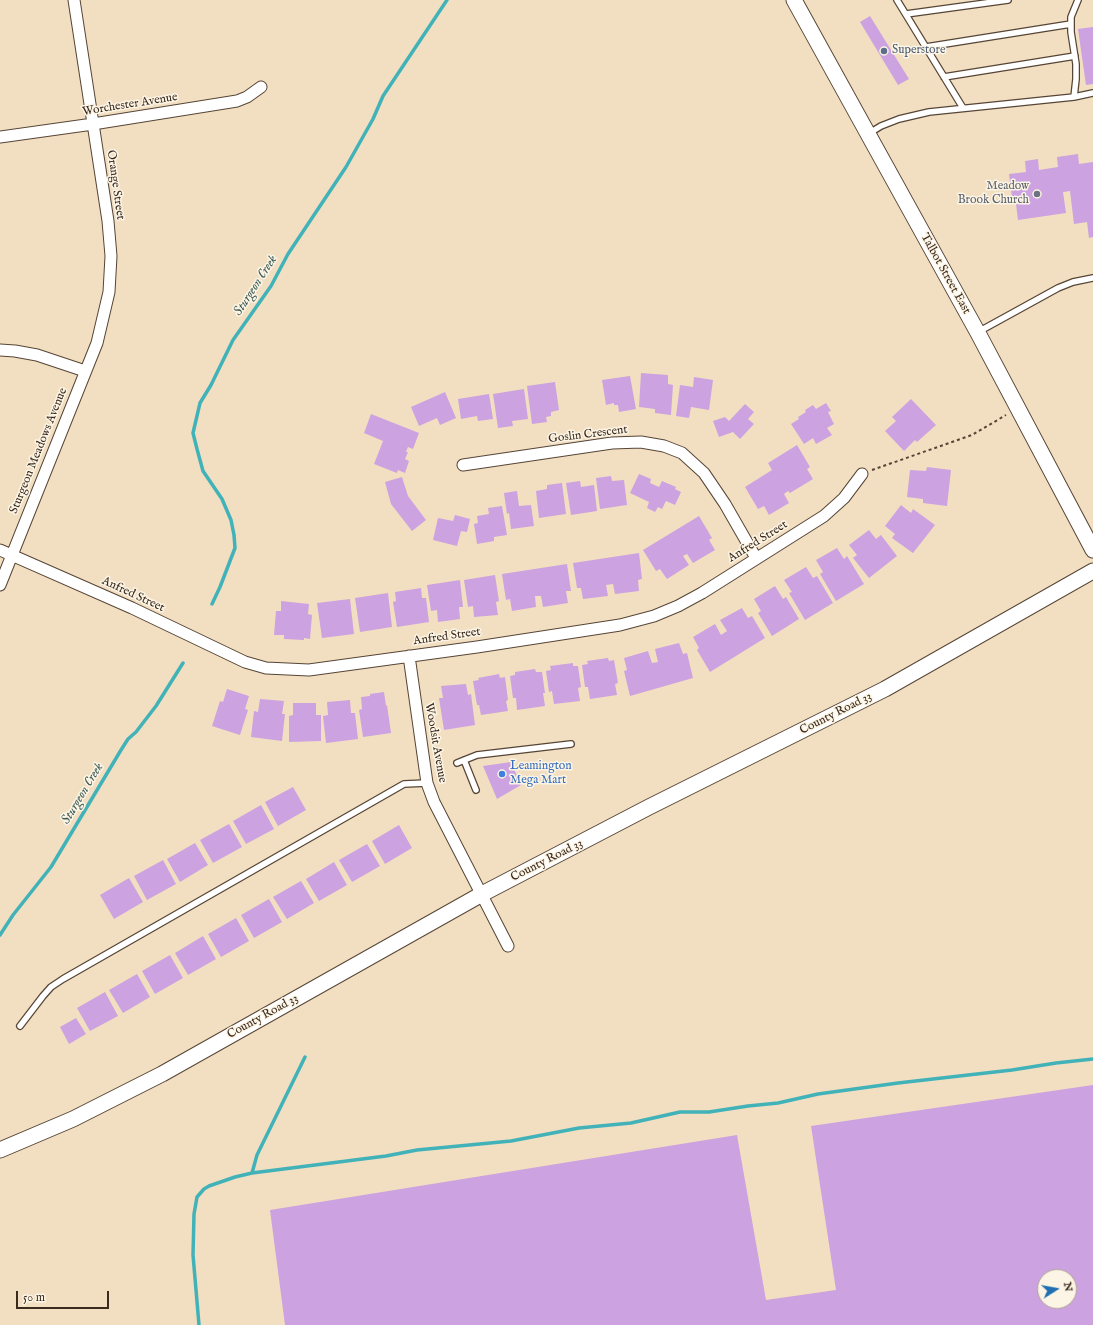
<!DOCTYPE html>
<style>
body{margin:0}
#map{position:relative;width:1093px;height:1325px;overflow:hidden;background:#f2dfc1;font-family:"IM FELL English",serif}
canvas{display:block}
.north{position:absolute;left:1037px;top:1269px;width:40px;height:40px;box-sizing:border-box;background:#fcf5e5;border:1px solid #afa495;border-radius:50%;rotate:79deg;font-size:11px;font-weight:700;line-height:16px;text-align:center;color:#3b2a1e}
.north::after{content:'';display:block;margin:auto;width:14px;height:18px;background:#1f6fb2;clip-path:polygon(50% 0,100% 100%,50% 72%,0 100%)}
.scale{position:absolute;left:16px;top:1291px;width:93px;height:18px;box-sizing:border-box;border:2px solid #3b2a1e;border-top:0;padding-left:5px;font-size:12px;line-height:14px;white-space:nowrap;color:#3b2a1e;-webkit-text-stroke:3px #fcf5e5;paint-order:stroke}
</style>
<div id="map">
<canvas width="1093" height="1325"></canvas>
<div class="north">N</div>
<div class="scale">50 m</div>
</div>
<script>
const g = document.querySelector('canvas').getContext('2d');
g.lineJoin = 'round';
const poly = rows => new Path2D(rows.map(r => 'M' + r).join(''));
function stroke(path, color, width, dash) { g.strokeStyle = color; g.lineWidth = width; g.lineCap = dash ? 'butt' : 'round'; g.setLineDash(dash || []); g.stroke(path); }
function fill(path, color) { g.fillStyle = color; g.fill(path, 'evenodd'); }
function write(font, color, halo, rows, align = 'center') {
  g.font = font + ' "IM FELL English",serif'; g.lineWidth = 3; g.setLineDash([]); g.textBaseline = 'middle'; g.strokeStyle = halo; g.fillStyle = color; for (const [text, x, y, turn = 0] of rows) {
    g.save(); g.translate(x, y); g.rotate((+turn || 0) * Math.PI / 180); g.textAlign = isNaN(turn) ? turn : align; if (halo) g.strokeText(text, 0, 0); g.fillText(text, 0, 0); g.restore();
  }
}
stroke(poly([
 [212,604,220,587,235,548,234,535,231,520,222,499,203,471,197,449,193,433,200,403,211,385,233,340,271,286,288,254,346,167,373,119,383,96,447,0],
 [0,935,13,915,51,867,121,750,128,739,136,732,156,706,183,663],
 [252,1173,257,1155,305,1057],
 [199,1325,193,1255,194,1214,197,1197,204,1189,209,1186,235,1177,252,1173,386,1156,417,1150,511,1141,579,1128,631,1123,680,1112,709,1112,748,1106,778,1103,818,1094,898,1083,1012,1070,1056,1063,1093,1059]
]), '#42b2b9', 3.5);
fill(poly([
 [870,16,909,79,898,85,860,22],
 [1093,27,1093,84,1086,85,1078,29],
 [1078,154,1079,164,1093,162,1093,237,1089,238,1087,222,1074,224,1070,191,1063,192,1066,213,1018,220,1015,196,1012,197,1009,174,1026,172,1025,161,1038,159,1039,170,1058,167,1057,157],
 [641,373,668,375,668,384,673,385,671,415,655,413,655,409,639,407],
 [630,376,636,409,619,412,618,405,614,405,614,403,606,405,602,380],
 [694,377,713,380,709,410,691,407,689,418,676,416,680,385,693,387],
 [555,382,559,410,551,412,551,416,546,417,547,422,532,424,527,386],
 [524,389,528,419,512,421,513,426,498,428,493,394],
 [445,392,456,418,440,425,437,418,419,426,411,407],
 [489,394,493,419,478,421,477,416,461,419,458,399],
 [911,399,936,425,917,442,915,440,904,451,885,431,896,421,892,417],
 [826,403,831,411,828,412,834,424,827,428,832,435,816,444,813,438,804,444,791,424,799,419,798,417,806,412,805,410,813,405,816,409],
 [745,404,754,412,748,419,754,424,740,439,733,432,719,437,713,421,725,417,729,421],
 [371,414,419,433,413,449,408,447,406,452,408,452,405,459,409,461,405,473,398,470,397,473,374,464,383,441,364,433],
 [797,445,810,467,807,469,813,479,790,493,788,491,784,494,789,503,769,515,764,506,758,509,745,487,772,470,768,463],
 [927,467,951,470,947,506,923,503,923,499,907,497,910,470,926,471],
 [639,474,651,479,650,483,659,487,662,481,676,487,675,489,681,492,675,505,666,501,662,509,658,507,655,512,647,508,649,502,630,493],
 [611,476,612,481,624,480,627,505,600,509,596,478],
 [402,477,408,496,426,520,412,531,391,504,385,482],
 [580,481,581,487,594,485,597,511,571,515,566,483],
 [562,483,566,514,539,518,536,491,547,489,547,485],
 [517,491,519,506,531,505,534,526,511,529,509,513,507,514,504,493],
 [901,505,911,513,913,509,935,525,913,553,892,538,895,534,885,526],
 [502,506,507,535,494,537,494,541,477,544,474,524,478,523,477,516,489,514,488,508],
 [455,515,470,519,467,532,461,531,457,546,433,540,438,518,453,521],
 [699,516,712,538,709,540,715,550,693,563,687,554,683,556,689,565,667,579,660,569,656,571,643,550],
 [869,530,876,539,881,535,897,556,869,578,853,558,857,555,849,545],
 [837,548,844,559,847,556,864,584,836,601,820,574,823,572,816,560],
 [639,553,642,579,638,580,639,591,615,594,613,584,606,585,608,596,583,599,581,588,577,588,573,563],
 [567,564,571,591,566,591,568,603,543,607,541,596,535,596,536,607,512,611,510,599,506,600,502,574],
 [806,567,813,578,817,576,833,603,805,620,789,593,792,592,784,580],
 [495,575,499,601,496,602,498,615,474,617,473,606,468,607,464,580],
 [460,580,463,607,459,607,460,619,438,622,437,610,431,611,427,585],
 [775,586,783,599,786,597,799,619,772,636,758,613,761,611,754,599],
 [421,588,422,598,426,598,429,622,397,627,393,602,396,601,395,592],
 [388,593,392,627,360,632,355,598],
 [350,599,354,634,322,638,317,603],
 [281,601,309,604,308,614,312,615,310,639,304,638,304,640,284,639,284,635,274,635,276,611,281,611],
 [742,608,748,618,752,616,765,638,710,672,697,650,699,648,693,637,715,624,721,635,727,631,720,620],
 [679,643,683,654,687,653,693,678,630,696,624,671,627,670,624,658,648,651,652,663,658,662,655,649],
 [608,658,609,661,614,660,618,683,615,684,617,695,590,699,588,687,585,687,582,665,588,664,587,661],
 [573,663,573,666,578,666,581,687,578,688,580,701,554,704,552,691,549,692,546,671,551,670,550,666],
 [535,669,536,672,542,672,545,693,543,693,545,706,517,710,516,698,513,698,510,676,515,675,515,672],
 [499,674,500,678,505,677,508,700,506,701,508,711,481,715,479,705,477,705,473,681,479,680,478,678],
 [466,684,468,695,471,694,475,725,444,730,439,698,443,698,441,686],
 [227,689,249,696,245,709,248,710,240,735,212,726,220,701,223,702],
 [384,692,386,706,387,705,391,733,363,737,359,710,362,709,361,697,370,696,370,694],
 [260,699,284,701,282,714,285,714,282,741,251,737,254,711,258,712],
 [350,700,351,713,355,713,358,739,326,743,323,716,328,715,327,702],
 [293,703,316,703,316,715,321,715,321,741,289,742,289,716,293,715],
 [511,762,521,785,497,799,483,766],
 [293,787,306,810,278,826,265,802],
 [261,805,274,829,246,844,233,821],
 [229,824,242,847,213,863,200,840],
 [399,825,412,848,385,864,372,841],
 [195,843,208,865,180,882,167,859],
 [367,844,380,866,352,882,339,860],
 [163,860,176,884,147,900,134,876],
 [334,862,347,885,319,901,306,879],
 [129,878,143,902,114,919,100,895],
 [301,881,314,903,287,919,273,897],
 [269,899,282,922,254,938,241,915],
 [236,918,249,941,221,957,208,934],
 [203,936,216,959,188,975,175,953],
 [170,955,183,978,155,994,142,971],
 [137,974,150,997,123,1013,109,990],
 [105,992,118,1016,90,1031,77,1008],
 [76,1018,86,1034,69,1044,60,1027],
 [1093,1085,1093,1325,285,1325,270,1210,737,1135,766,1300,836,1290,811,1126],
 [1045,1277,1069,1277,1069,1301,1045,1301]
]), '#cca2e1');
const service = poly([
 [897,0,963,108],
 [906,14,1008,0],
 [926,47,1071,24],
 [944,77,1075,56],
 [1074,97,1093,93],
 [868,134,881,126,899,119,929,112,1074,97,1076,79,1076,64,1071,32,1071,17,1078,0],
 [978,332,1058,288,1073,282,1093,278],
 [464,760,476,790],
 [457,763,477,755,571,744],
 [20,1026,43,996,51,987,63,979,404,784,427,783]
]);
const minor = poly([
 [0,137,93,124,237,101,247,97,261,87],
 [0,350,15,351,37,355,85,371],
 [463,465,612,443,641,442,664,446,682,453,704,473,725,504,756,558],
 [0,550,132,608,245,662,266,668,309,670,477,647,620,625,654,616,678,606,702,593,824,516,844,498,862,474],
 [0,585,97,343,109,292,111,256,108,221,74,0],
 [409,656,427,783,434,802,508,946]
]);
const secondary = poly([
 [794,0,978,333,1093,550],
 [0,1150,73,1119,162,1074,482,894,649,807,885,689,1093,571]
]);
stroke(service, '#564536', 8);
stroke(minor, '#564536', 13);
stroke(secondary, '#564536', 17);
stroke(poly([
 [872,470,972,435,1006,415]
]), '#564536', 2, [3, 3]);
stroke(service, '#fff', 5.5);
stroke(minor, '#fff', 11);
stroke(secondary, '#fff', 15);
for (const [x, y, r, color] of [
 [884,51,4,"#5c6f8a"],
 [1037,194,4,"#6b7280"],
 [502,774,4,"#3f7fe0"]
]) { const dot = new Path2D(); dot.arc(x, y, r, 0, 2 * Math.PI); g.fillStyle = color; g.fill(dot); stroke(dot, '#fcf5e5', 1.5); }
write('12px', '#4e5e75', '#fcf5e5', [
 ["Superstore",892,51]
], 'left');
write('12px', '#3b2a1e', '#fcf5e5', [
 ["Worchester Avenue",130,105,-9],
 ["Orange Street",115,185,82],
 ["Talbot Street East",945,274,61],
 ["Goslin Crescent",588,435,-7],
 ["Sturgeon Meadows Avenue",39,451,-68],
 ["Anfred Street",758,542,-32],
 ["Anfred Street",133,595,25],
 ["Anfred Street",447,637,-8],
 ["County Road 33",836,714,-27],
 ["Woodsit Avenue",435,743,80],
 ["County Road 33",547,861,-27],
 ["County Road 33",263,1017,-29]
]);
write('12px', '#5b616d', '#fcf5e5', [
 ["Meadow",1029,187],
 ["Brook Church",1029,201]
], 'right');
write('12px', '#366cbe', '#fcf5e5', [
 ["Leamington",510,767],
 ["Mega Mart",510,781]
], 'left');
write('italic 13px', '#3d5a54', '#fcf5e5', [
 ["Sturgeon Creek",256,286,-57],
 ["Sturgeon Creek",83,794,-59]
]);
</script>
